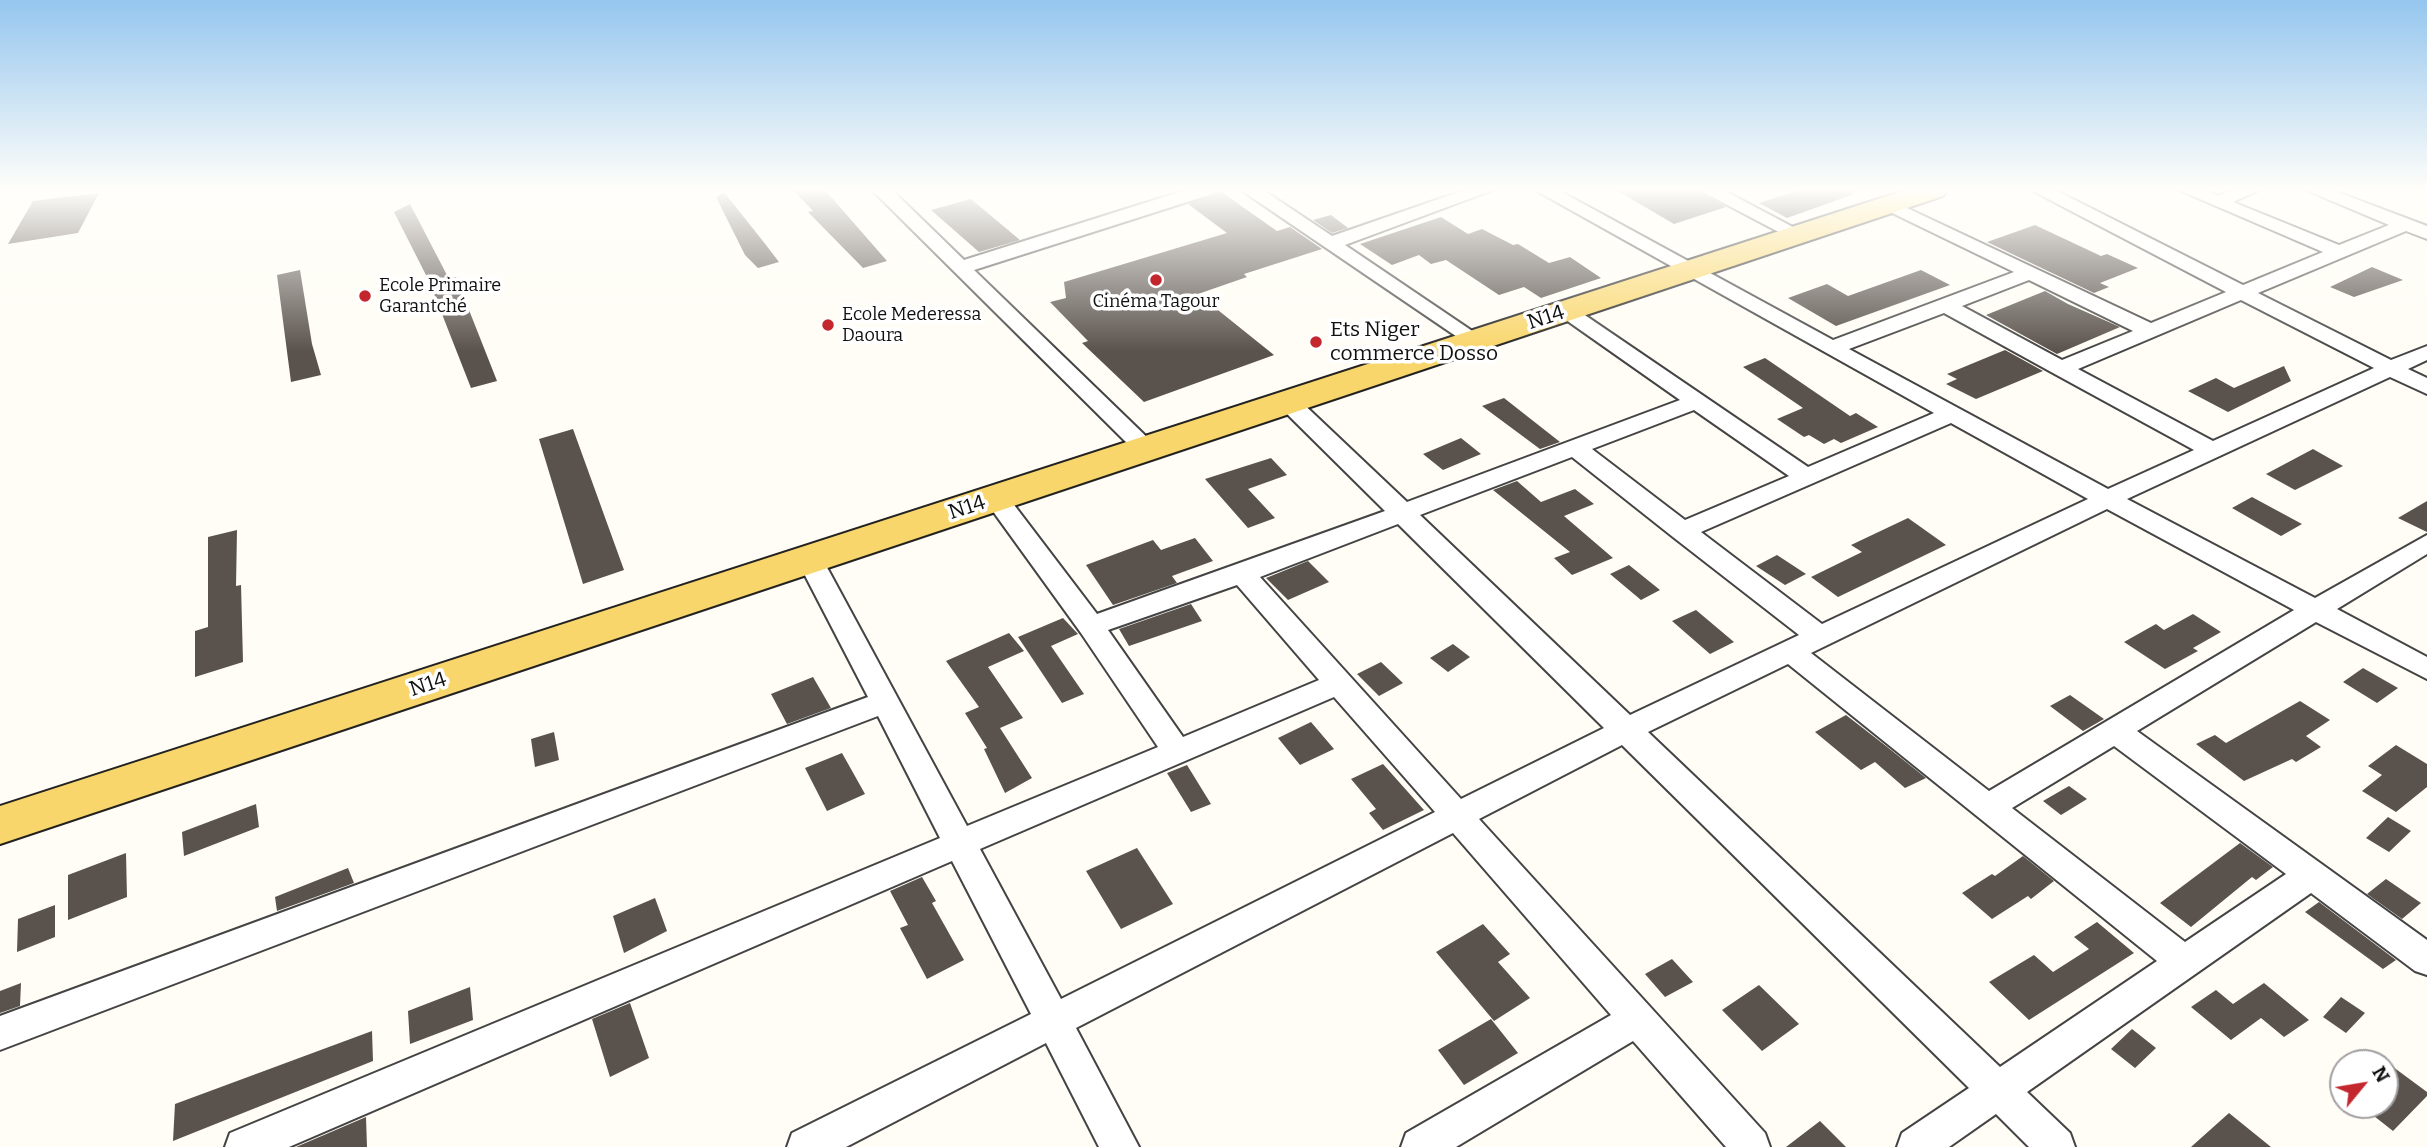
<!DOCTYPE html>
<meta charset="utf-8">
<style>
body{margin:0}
#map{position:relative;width:2427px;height:1147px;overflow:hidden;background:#fffdf5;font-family:Bitter,serif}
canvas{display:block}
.north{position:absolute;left:2329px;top:1049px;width:70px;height:70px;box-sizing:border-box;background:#fff;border:2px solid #a0a0a0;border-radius:50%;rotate:60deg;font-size:19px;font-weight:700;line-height:28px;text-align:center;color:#111}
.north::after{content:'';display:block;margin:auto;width:24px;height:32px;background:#c4262e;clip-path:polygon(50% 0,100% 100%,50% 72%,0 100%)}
</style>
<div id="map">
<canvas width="2427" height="1147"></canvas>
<div class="north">N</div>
</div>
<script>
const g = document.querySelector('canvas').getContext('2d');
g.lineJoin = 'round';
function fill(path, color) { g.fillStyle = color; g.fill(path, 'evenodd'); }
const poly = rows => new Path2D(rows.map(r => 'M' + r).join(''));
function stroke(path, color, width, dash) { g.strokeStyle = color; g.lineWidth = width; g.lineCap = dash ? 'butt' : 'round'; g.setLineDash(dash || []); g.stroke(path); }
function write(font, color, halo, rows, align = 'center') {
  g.font = font + ' Bitter,serif'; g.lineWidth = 7; g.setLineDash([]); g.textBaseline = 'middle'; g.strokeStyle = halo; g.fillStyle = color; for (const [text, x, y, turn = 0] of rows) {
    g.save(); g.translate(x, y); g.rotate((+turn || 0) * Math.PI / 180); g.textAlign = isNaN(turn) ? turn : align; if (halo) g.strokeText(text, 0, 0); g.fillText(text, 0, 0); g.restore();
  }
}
fill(poly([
 [793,190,825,190,887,261,863,268,808,212,813,211],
 [1616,190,1696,190,1726,207,1674,224],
 [1800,190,1853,190,1854,194,1787,218,1759,203],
 [1220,191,1277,231,1290,227,1322,249,1244,274,1247,277,1198,294,1274,355,1144,402,1082,343,1088,341,1050,302,1066,298,1064,282,1227,233,1188,204],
 [724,192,766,245,779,262,758,268,745,255,716,197],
 [99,193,78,233,8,244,33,201],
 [971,199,1020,240,979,252,931,210],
 [410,204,449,279,456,277,497,381,471,388,429,281,394,212],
 [1331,215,1348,228,1332,233,1313,220],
 [1441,217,1468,234,1482,229,1513,245,1518,244,1549,263,1570,257,1601,278,1541,298,1524,287,1499,295,1446,260,1431,264,1419,255,1392,265,1360,244],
 [2035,225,2101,256,2107,254,2138,268,2100,283,2109,287,2094,293,1987,242],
 [2372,267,2403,280,2354,297,2330,287],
 [300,270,312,344,321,375,291,382,277,275],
 [1921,270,1950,285,1836,326,1788,298,1827,284,1848,296],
 [2045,291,2068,304,2120,327,2057,354,1986,315],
 [2005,350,2043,371,1976,399,1946,384,1957,379,1947,374],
 [1765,358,1850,416,1856,413,1878,427,1841,443,1834,439,1824,444,1809,435,1804,437,1777,419,1803,408,1743,367],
 [2284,366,2291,381,2228,412,2188,391,2216,378,2234,388],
 [1504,398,1560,442,1540,449,1482,406],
 [573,429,624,570,583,584,539,439],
 [1461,438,1481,454,1443,470,1423,454],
 [2313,449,2343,466,2295,490,2266,474],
 [1271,458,1287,475,1248,489,1275,518,1248,528,1205,479],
 [1517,481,1541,502,1575,489,1594,504,1564,516,1613,558,1572,575,1554,558,1570,552,1493,490],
 [2252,497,2302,524,2281,536,2232,508],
 [2427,501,2427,532,2398,518],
 [1908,518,1946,545,1838,597,1811,577,1862,552,1851,545],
 [237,530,236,586,241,585,243,662,195,677,195,631,208,627,208,537],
 [1195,538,1213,561,1172,576,1177,583,1113,605,1086,565,1153,540,1161,550],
 [1777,555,1806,574,1785,585,1756,566],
 [1308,561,1329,582,1288,600,1266,578],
 [1629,565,1660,590,1641,600,1610,574],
 [1191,604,1202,621,1129,646,1119,629],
 [1696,610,1734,642,1710,654,1672,621],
 [2193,614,2221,632,2193,648,2198,651,2165,669,2124,642,2156,624,2164,630],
 [1063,618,1078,634,1051,646,1084,694,1062,703,1018,637],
 [1009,633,1024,651,988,667,1023,718,1000,728,1032,778,1005,793,984,749,987,748,965,713,979,707,946,661],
 [1453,644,1470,657,1448,672,1430,658],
 [1381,662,1403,683,1379,696,1357,674],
 [2363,668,2398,688,2377,703,2343,682],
 [813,677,831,708,787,724,771,694],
 [2070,695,2104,719,2083,731,2050,706],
 [2300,701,2330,720,2306,736,2321,747,2296,762,2292,759,2244,781,2196,744,2215,735,2226,743],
 [1846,715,1886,746,1926,778,1905,788,1875,762,1861,770,1815,732],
 [1311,722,1334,749,1300,765,1278,738],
 [554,732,559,760,535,767,531,739],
 [2396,745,2427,764,2427,787,2396,812,2362,791,2382,775,2368,766],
 [842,753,865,794,827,811,805,768],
 [1383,764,1424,810,1383,830,1369,813,1376,809,1351,779],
 [1187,765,1211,804,1191,812,1167,773],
 [2069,786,2087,799,2061,815,2043,801],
 [256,804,259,827,184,856,182,832],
 [2388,817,2411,831,2389,852,2366,838],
 [2240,843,2273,867,2256,880,2252,877,2191,927,2160,903],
 [1137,848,1173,904,1121,929,1086,871],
 [126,853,127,897,68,920,68,875],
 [2023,856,2054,881,2031,899,2028,896,1992,919,1962,893,1992,874,1995,876],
 [348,868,354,883,277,911,275,897],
 [922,877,936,901,932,903,964,960,927,979,900,928,908,925,890,891],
 [2386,879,2421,903,2402,919,2367,894],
 [655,898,667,931,624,953,613,916],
 [2319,902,2396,960,2383,969,2305,912],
 [55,905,55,937,17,952,18,919],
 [2097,922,2134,953,2029,1020,1989,982,2034,955,2053,972,2089,949,2074,937],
 [1483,924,1510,954,1498,962,1530,998,1494,1021,1436,952],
 [1672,959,1693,982,1665,997,1645,974],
 [21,983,20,1006,0,1013,0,991],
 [2264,983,2309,1020,2284,1037,2261,1018,2231,1040,2191,1007,2216,990,2233,1004],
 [1759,985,1799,1024,1762,1051,1722,1010],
 [470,987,473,1020,410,1044,408,1011],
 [2341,997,2365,1013,2346,1033,2323,1017],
 [630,1003,649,1058,610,1077,592,1019],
 [1491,1019,1518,1053,1464,1085,1438,1050],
 [2132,1029,2156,1048,2135,1068,2111,1049],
 [372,1031,373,1061,173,1141,175,1104],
 [2385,1061,2427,1092,2427,1096,2393,1131,2360,1105,2385,1105],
 [2229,1113,2271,1147,2191,1147],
 [366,1117,367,1147,296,1147],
 [1820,1121,1846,1147,1786,1147]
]), '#5a524d');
const minor = poly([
 [872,190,892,190,964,260,1186,190,1215,190,1212,194,974,270,1154,444,1158,449,1154,454,1138,454,872,190],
 [1241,190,1263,190,1332,236,1465,190,1493,190,1345,245,1487,341,1476,347,1469,345,1241,190],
 [1535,190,1558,190,1833,340,2014,272,1884,209,1881,205,1884,201,1890,200,2151,323,2226,292,2031,190,2055,190,2243,285,2323,252,2179,190,2205,190,2218,196,2232,190,2259,190,2233,202,2339,245,2389,225,2306,190,2332,190,2427,226,2427,239,2406,231,2258,293,2391,360,2427,346,2427,360,2408,369,2427,378,2427,394,2390,377,2127,499,2315,598,2427,535,2427,554,2337,609,2427,657,2427,679,2316,622,2137,731,2427,940,2427,975,2415,971,2311,893,2027,1092,2070,1133,2075,1147,2029,1147,1996,1114,1949,1147,1897,1147,1902,1133,1969,1088,1622,745,1479,819,1765,1133,1770,1147,1726,1147,1633,1041,1456,1147,1401,1147,1406,1133,1611,1015,1453,833,1076,1028,1139,1147,1099,1147,1046,1043,846,1147,787,1147,792,1133,1031,1014,952,861,289,1147,225,1147,230,1133,940,838,878,716,0,1050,0,1016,868,697,797,560,801,554,810,551,819,554,823,560,967,826,1158,747,1081,633,987,503,984,498,987,493,1005,493,1097,614,1385,511,1280,407,1277,402,1280,397,1296,397,1407,502,1680,400,1559,315,1556,311,1566,305,1573,307,1808,467,1934,413,1535,190],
 [2029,280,2133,331,2062,360,1962,306,2029,280],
 [2241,300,2374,368,2213,441,2078,369,2241,300],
 [1944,313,2053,373,2194,450,2108,489,1849,349,1944,313],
 [1694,410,1789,476,1685,520,1592,449,1694,410],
 [1951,423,2088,499,1822,624,1701,532,1951,423],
 [1572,457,1673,537,1799,635,1630,715,1420,515,1572,457],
 [2107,509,2294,610,1989,791,1811,653,2107,509],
 [1398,524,1604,728,1461,799,1260,577,1398,524],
 [1237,585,1319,680,1183,737,1108,630,1237,585],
 [1788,664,2157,961,2000,1067,1648,732,1788,664],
 [1334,697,1435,812,1061,999,980,849,1334,697],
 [2114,746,2286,874,2185,942,2012,808,2114,746],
 [1699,190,1723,190,1808,235,1806,239,1792,239,1699,190]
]);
const primary = poly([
 [1906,190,1947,190,1943,196,0,844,0,806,1906,190]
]);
stroke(minor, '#444', 4);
stroke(primary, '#222', 4);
fill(minor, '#fff');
fill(primary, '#f9d66b');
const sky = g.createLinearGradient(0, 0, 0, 351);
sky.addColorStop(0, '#95c6ee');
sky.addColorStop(0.54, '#fffefa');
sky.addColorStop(1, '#fffefa00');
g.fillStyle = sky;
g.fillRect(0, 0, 2427, 351);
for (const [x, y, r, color] of [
 [1156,280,7,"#c4262e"],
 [365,296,7,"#c4262e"],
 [828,325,7,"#c4262e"],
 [1316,342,7,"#c4262e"]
]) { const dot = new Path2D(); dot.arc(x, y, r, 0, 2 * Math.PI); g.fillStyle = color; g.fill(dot); stroke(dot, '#fff', 2.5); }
write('18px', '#111', '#fff', [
 ["Ecole Primaire",379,286],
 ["Garantché",379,307],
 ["Cinéma Tagour",1156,302,"center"],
 ["Ecole Mederessa",842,315],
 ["Daoura",842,336]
], 'left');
write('21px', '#111', '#fff', [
 ["N14",1546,318,-18],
 ["N14",967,508,-18],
 ["N14",428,685,-18]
]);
write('21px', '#111', '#fff', [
 ["Ets Niger",1330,330],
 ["commerce Dosso",1330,354]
], 'left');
</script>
